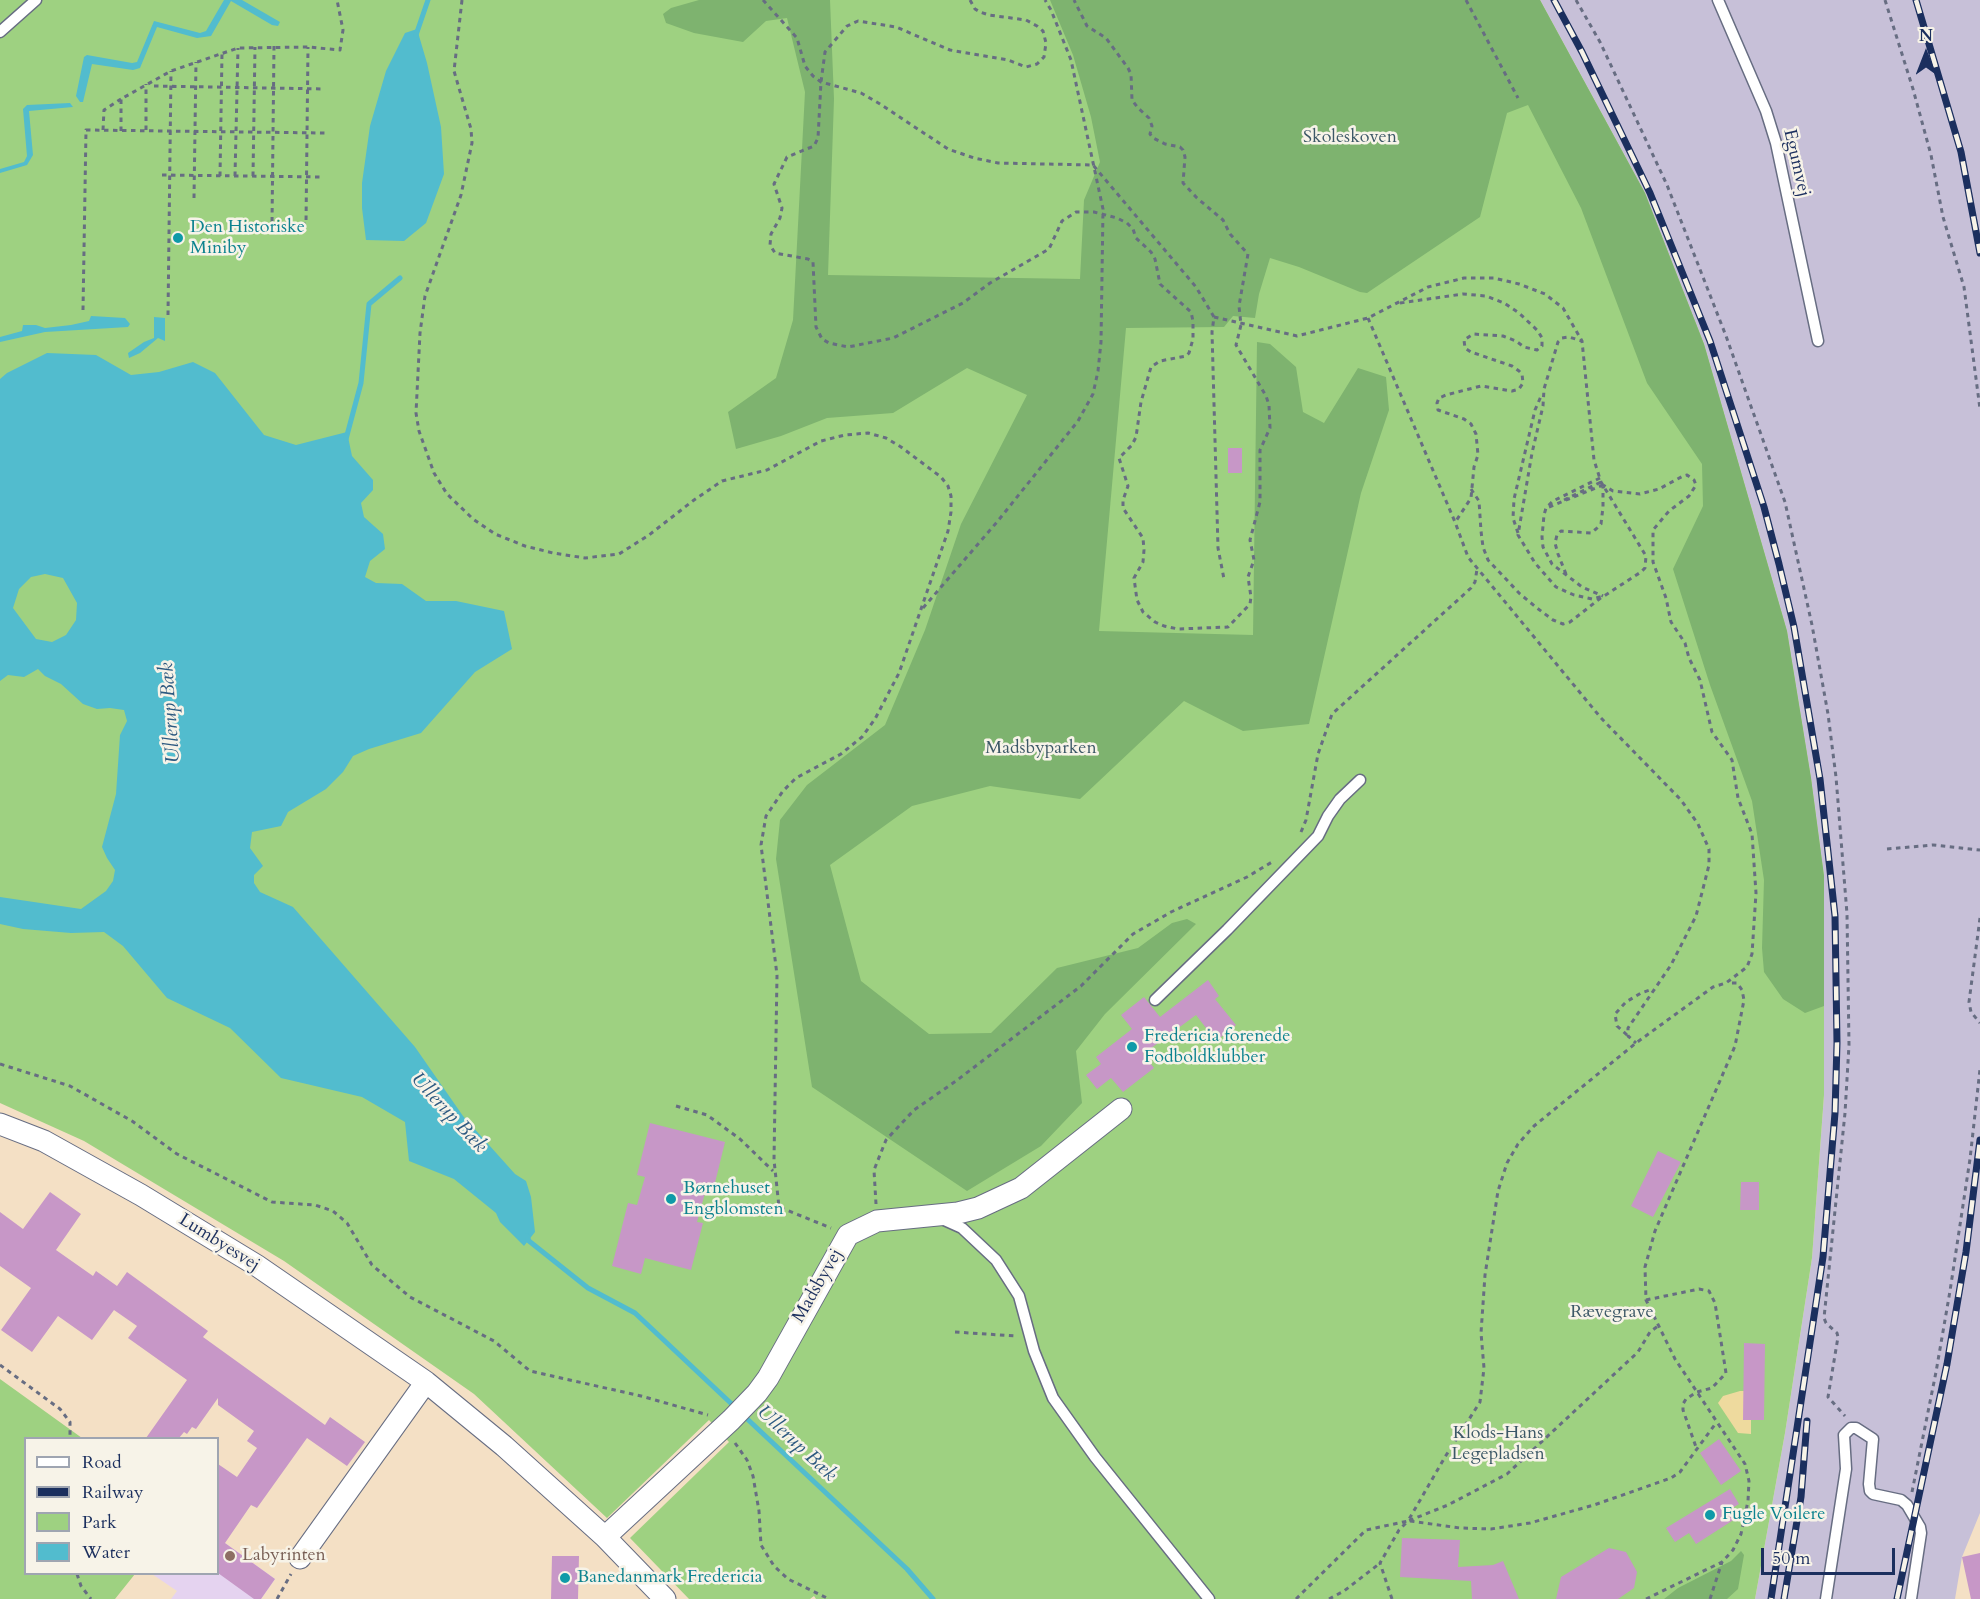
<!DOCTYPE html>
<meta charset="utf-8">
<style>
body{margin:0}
#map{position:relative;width:1980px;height:1599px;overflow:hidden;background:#f4e0c5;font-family:Cardo,serif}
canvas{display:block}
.legend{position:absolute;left:24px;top:1437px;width:195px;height:138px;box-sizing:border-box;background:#f7f3e8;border:2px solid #9fa5b1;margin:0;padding:8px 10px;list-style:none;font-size:18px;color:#1b2f5e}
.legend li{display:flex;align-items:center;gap:12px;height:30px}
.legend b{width:30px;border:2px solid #9fa5b1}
.north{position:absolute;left:1896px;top:24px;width:60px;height:60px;-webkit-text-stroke:4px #f7f3e8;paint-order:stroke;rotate:0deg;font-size:16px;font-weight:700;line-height:24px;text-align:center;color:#1b2f5e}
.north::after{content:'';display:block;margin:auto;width:21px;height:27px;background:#1b2f5e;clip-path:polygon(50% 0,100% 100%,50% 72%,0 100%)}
.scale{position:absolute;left:1761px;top:1548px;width:134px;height:27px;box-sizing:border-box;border:3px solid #1b2f5e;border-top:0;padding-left:8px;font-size:18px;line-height:21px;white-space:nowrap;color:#1b2f5e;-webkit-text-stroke:4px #f7f3e8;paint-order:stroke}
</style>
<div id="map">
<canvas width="1980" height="1599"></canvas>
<ul class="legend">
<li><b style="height:8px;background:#fff"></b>Road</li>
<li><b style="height:8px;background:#1b2f5e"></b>Railway</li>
<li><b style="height:16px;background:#9ed181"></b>Park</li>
<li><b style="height:16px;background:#52bcce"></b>Water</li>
</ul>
<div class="north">N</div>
<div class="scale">50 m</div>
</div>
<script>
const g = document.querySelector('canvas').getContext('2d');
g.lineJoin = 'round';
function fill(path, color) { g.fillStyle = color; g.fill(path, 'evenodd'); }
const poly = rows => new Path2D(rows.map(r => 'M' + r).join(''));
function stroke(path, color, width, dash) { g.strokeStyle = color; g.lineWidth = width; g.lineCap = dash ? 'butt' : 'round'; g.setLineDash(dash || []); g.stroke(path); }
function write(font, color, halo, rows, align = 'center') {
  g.font = font + ' Cardo,serif'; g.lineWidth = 5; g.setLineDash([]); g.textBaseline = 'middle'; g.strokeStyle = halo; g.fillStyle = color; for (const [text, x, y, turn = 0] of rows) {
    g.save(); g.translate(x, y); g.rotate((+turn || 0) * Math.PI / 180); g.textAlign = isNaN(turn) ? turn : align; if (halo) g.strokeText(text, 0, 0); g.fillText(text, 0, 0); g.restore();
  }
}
fill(poly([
 [218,1538,275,1579,261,1599,171,1599,177,1591,152,1574,218,1574]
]), '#e5d3f0');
fill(poly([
 [1540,0,1980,0,1980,1513,1962,1557,1955,1599,1755,1599,1785,1433,1812,1258,1824,1095,1824,876,1811,778,1787,631,1704,344,1645,193]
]), '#c7c0d8');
fill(poly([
 [0,0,1540,0,1645,193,1704,344,1787,631,1811,778,1824,876,1824,1095,1812,1258,1785,1433,1755,1599,816,1599,814,1596,810,1599,689,1599,630,1538,729,1442,709,1420,607,1518,474,1394,284,1261,84,1141,0,1103],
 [0,1379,82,1438,26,1438,26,1574,135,1574,115,1599,0,1599]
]), '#9ed181');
fill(poly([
 [699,0,830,0,834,99,828,275,1080,279,1084,200,1100,162,1091,117,1073,55,1050,0,1540,0,1645,193,1704,344,1787,631,1811,778,1824,876,1824,1006,1805,1013,1783,999,1764,972,1762,948,1764,880,1752,801,1710,685,1673,569,1703,506,1702,464,1647,383,1581,208,1528,105,1507,113,1480,217,1367,293,1360,292,1299,267,1270,258,1259,294,1255,318,1233,316,1224,327,1126,328,1099,631,1253,635,1257,342,1270,344,1296,367,1303,412,1324,423,1358,368,1386,377,1389,410,1361,493,1309,724,1243,731,1184,701,1080,799,990,786,912,806,830,865,861,981,929,1034,991,1033,1057,968,1138,948,1172,923,1187,919,1196,924,1105,1014,1076,1051,1082,1103,1041,1146,967,1191,812,1087,776,859,780,820,807,785,885,725,925,630,961,524,1027,395,967,368,893,413,827,418,781,436,736,449,728,412,776,378,793,320,805,92,787,18,766,21,743,42,694,33,666,23,663,14,671,8],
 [1741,1551,1744,1555,1738,1589,1727,1599,1664,1599,1678,1588,1731,1561]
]), '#7eb36f');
fill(poly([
 [1740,1391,1744,1391,1751,1420,1751,1434,1738,1433,1718,1403,1723,1396]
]), '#eeda9e');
fill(poly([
 [224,0,242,0,280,22,278,26,272,25,231,1,211,36,197,38,157,27,140,68,133,70,92,64,83,102,80,102,76,96,84,57,87,55,132,63,137,62,154,21,200,33,206,31],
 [417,29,427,63,441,127,444,174,426,223,404,241,366,240,362,208,362,183,370,126,386,71,405,33],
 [70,103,73,107,29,111,33,155,27,165,0,173,0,169,24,162,27,156,23,109,27,105],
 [91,316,125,318,130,324,128,327,45,332,0,342,0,337,22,331,23,325,36,325,45,328,71,325,89,321],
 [154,317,165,318,165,341,158,338,140,353,129,358,128,353,144,342,154,338],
 [47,353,96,355,131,375,159,372,193,362,215,373,264,435,296,445,347,432,352,456,373,480,373,490,361,503,364,517,383,534,385,549,370,561,365,577,376,583,402,584,426,601,456,601,504,611,512,649,475,672,421,733,369,749,353,756,343,772,326,789,288,812,281,826,252,832,250,848,263,866,254,875,254,883,260,892,293,907,415,1047,463,1116,515,1174,526,1181,531,1197,535,1232,524,1246,500,1222,496,1213,454,1179,409,1161,405,1122,362,1097,281,1078,230,1028,167,998,123,946,104,932,71,933,23,929,0,924,0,897,81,909,106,891,113,881,115,870,107,858,102,847,116,794,120,735,127,721,124,710,110,708,97,709,83,704,61,684,45,676,38,669,24,677,8,675,0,681,0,379,7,373],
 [45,574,63,578,77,603,76,620,66,635,52,642,36,639,13,608,19,589,31,577]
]), '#52bcce');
stroke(poly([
 [416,35,428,0],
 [346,439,361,383,369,304,400,278],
 [527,1236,529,1241,588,1288,635,1313,737,1409],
 [743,1415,907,1569,933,1599]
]), '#52bcce', 5);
fill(poly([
 [1228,448,1242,448,1242,473,1228,473],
 [1208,980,1219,996,1215,999,1236,1025,1216,1041,1196,1015,1143,1054,1154,1068,1123,1092,1111,1078,1097,1089,1086,1075,1101,1064,1096,1057,1132,1029,1121,1015,1144,997,1160,1017],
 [650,1123,725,1142,712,1195,705,1193,697,1222,703,1223,691,1270,645,1258,641,1274,612,1266,628,1203,637,1205,645,1177,637,1175],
 [1658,1151,1681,1162,1653,1217,1631,1206],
 [1741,1182,1759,1182,1759,1210,1740,1210],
 [50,1192,81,1214,56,1250,93,1276,96,1271,117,1286,127,1272,208,1331,203,1337,325,1425,330,1417,365,1442,347,1466,307,1438,257,1508,251,1505,225,1543,275,1579,261,1599,254,1599,218,1573,218,1464,237,1477,257,1448,247,1441,254,1431,218,1405,218,1398,196,1429,192,1427,187,1434,184,1432,179,1438,146,1438,187,1380,128,1338,137,1326,114,1310,92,1340,58,1316,32,1352,1,1330,31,1288,0,1266,0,1212,23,1229],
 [1744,1343,1765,1344,1764,1420,1743,1420],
 [1719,1439,1741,1471,1721,1485,1700,1453],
 [1730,1489,1739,1504,1729,1510,1735,1519,1696,1544,1689,1533,1675,1542,1666,1528],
 [1402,1538,1460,1540,1458,1567,1493,1565,1503,1561,1519,1599,1472,1599,1471,1581,1400,1577],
 [1609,1548,1626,1552,1637,1572,1634,1588,1618,1599,1556,1599,1561,1577],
 [1980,1553,1980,1599,1971,1599,1962,1557],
 [552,1556,579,1556,578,1599,551,1599]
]), '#c797c7');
const lane = poly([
 [1718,0,1766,111,1776,143,1818,341],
 [0,32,36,0],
 [1155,1000,1227,930,1318,836,1328,816,1340,799,1360,780],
 [942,1219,962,1228,996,1260,1019,1296,1034,1351,1053,1398,1095,1457,1209,1599],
 [1826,1599,1846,1469,1844,1435,1851,1428,1856,1428,1873,1439,1869,1484,1870,1491,1873,1494,1901,1500,1907,1505,1920,1527,1921,1533,1911,1599]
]);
const street = poly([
 [0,1124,44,1141,141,1195,256,1265,426,1382,504,1446,605,1537,665,1599],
 [605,1537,731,1420,757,1393,768,1378,848,1235,877,1221,958,1213,978,1208,1021,1188,1121,1109],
 [300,1558,426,1382]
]);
stroke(lane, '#676d82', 13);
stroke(street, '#676d82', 23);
stroke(poly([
 [462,0,454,71,471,129,472,143,461,195,425,296,420,333,416,413,419,431,434,473,447,494,473,519,495,534,525,546,553,553,585,558,619,554,649,535,694,500,722,481,767,470,821,441,845,435,868,433,886,438,901,447,941,477,948,486,951,496,951,512,948,531,899,673,875,719,862,737,841,754,796,778,783,791,766,816,761,845,777,975,774,1160,779,1207,831,1228],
 [763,0,797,38,805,66,813,76,821,82,861,93,880,104,948,149,974,158,998,163,1093,165,1196,287,1214,317,1212,332,1218,548,1224,579],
 [970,0,975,9,980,12,989,15,1026,20,1037,26,1043,31,1046,43,1044,57,1037,64,1026,67,1008,60,950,50,896,27,858,21,847,26,825,52,821,82,818,138,814,146,787,157,774,184,782,208,780,218,771,234,770,245,775,253,808,259,813,262,816,327,822,339,829,343,848,347,893,338,963,303,990,283,1049,249,1062,221,1076,212,1094,212,1117,218,1127,223,1133,229,1136,238,1151,252,1155,259,1160,284,1191,312,1193,321,1193,339,1189,353,1186,356,1160,361,1151,367,1141,402,1136,437,1132,445,1119,458,1128,486,1123,500,1123,508,1143,538,1144,550,1143,562,1134,578,1137,600,1143,612,1155,622,1164,626,1178,629,1228,627,1250,604,1251,597,1248,577,1254,560,1250,540,1260,502,1260,450,1270,428,1269,405,1266,396,1236,345,1241,325,1239,306,1248,254,1230,234,1223,220,1197,198,1183,183,1185,157,1183,150,1180,147,1165,144,1153,138,1150,134,1152,126,1149,118,1138,108,1132,100,1131,74,1128,68,1106,38,1087,26,1074,0],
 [1466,0,1518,98],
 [1576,0,1600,42,1667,185,1726,336,1785,502,1812,625,1828,714,1836,777,1847,914,1849,1045,1845,1113,1824,1318,1826,1323,1837,1333,1838,1337,1828,1397,1845,1416],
 [1885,0,1913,89,1931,155,1943,217,1964,287,1980,409],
 [274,46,272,224,306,224,308,47],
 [154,86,325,89],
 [103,130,104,110,121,99],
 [146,130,146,84],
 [121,131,121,99,171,71,238,48,308,47,340,50,343,30,337,0],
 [162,175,324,177],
 [220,176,222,53],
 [235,176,238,48],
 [253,176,255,47],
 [194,198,196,62],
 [1400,303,1463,294,1486,296,1504,303,1519,313,1538,331,1542,338,1542,346,1537,350,1524,347,1516,341,1503,336,1473,334,1464,340,1465,348,1471,352,1512,366,1519,371,1522,374,1523,383,1519,389,1512,391,1481,386,1446,395,1439,398,1437,403,1438,410,1464,419,1471,424,1476,434,1478,455,1474,467,1471,498,1456,521],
 [83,310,86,130,325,133],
 [168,315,171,71],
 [1214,317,1297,336,1368,318,1428,287,1464,278,1494,278,1519,284,1545,294,1563,308,1582,341,1594,460,1601,482,1646,556,1645,568,1641,572,1604,596,1592,599,1574,595,1556,587,1535,563,1518,535,1532,453,1543,406,1544,389,1558,342,1562,338,1569,337,1582,341],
 [1368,318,1455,522,1468,557,1601,718,1681,800,1698,824,1709,849,1709,865,1696,916,1671,965,1628,1028,1628,1036,1636,1043],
 [1600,478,1553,501,1546,508,1544,515,1542,537,1543,547,1552,564,1582,587,1603,596],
 [1471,489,1479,501,1481,531,1483,547,1488,560,1520,594,1537,608,1553,620,1563,624,1570,622,1602,597],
 [1564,500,1601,482],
 [1549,507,1603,485],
 [1518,533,1513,518,1514,499,1535,410,1542,394],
 [1566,574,1558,554,1555,543,1557,535,1561,531,1591,533,1596,529,1601,524,1603,507,1603,487],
 [923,608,997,522,1078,421,1093,394,1098,371,1101,342,1103,209,1071,60,1051,10,1045,0],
 [1301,832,1306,820,1318,754,1332,714,1471,588,1475,582,1477,569],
 [1887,849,1933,845,1980,850],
 [1980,918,1969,1002,1971,1012,1980,1023],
 [1627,1035,1617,1026,1615,1014,1626,1002,1641,993,1653,989],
 [0,1064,70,1086,132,1121,177,1154,272,1202,315,1205,333,1211,347,1223,372,1265,410,1297,494,1341,530,1371,641,1396,708,1415],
 [676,1106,707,1115,740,1139,773,1171],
 [876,1204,874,1170,886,1140,914,1110,956,1081,1081,986,1133,934,1171,912,1247,877,1272,862],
 [1646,1300,1699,1289,1709,1291,1715,1303,1726,1373,1712,1388,1697,1392,1686,1399,1683,1404,1683,1410,1697,1450],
 [955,1332,1016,1336],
 [0,1365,60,1409,70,1422,70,1438],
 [735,1443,747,1460,753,1476,759,1511,761,1545,774,1566,788,1579,829,1599],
 [1912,1492,1936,1372,1950,1291,1970,1159,1980,1069],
 [1410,1521,1460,1528,1491,1529,1530,1523,1594,1505,1671,1478,1680,1472,1716,1423],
 [77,1574,81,1586,91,1599],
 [277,1599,291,1574],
 [1296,1599,1366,1530,1408,1521,1445,1457,1480,1402,1484,1368,1481,1333,1485,1275,1498,1191,1507,1163,1518,1144,1534,1126,1636,1043,1713,987,1726,983,1747,967,1752,954,1756,893,1752,834,1738,798,1732,760,1712,732,1700,680,1689,658,1685,643,1671,622,1666,598,1653,562,1653,530,1669,511,1689,496,1696,485,1694,480,1687,475,1683,476,1659,489,1640,494,1613,491,1603,485],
 [1329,1599,1344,1591,1379,1564],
 [1392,1599,1380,1563,1399,1530,1408,1521,1448,1505,1507,1474,1638,1352,1650,1332,1658,1326],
 [1646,1599,1722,1562,1733,1550,1741,1534,1748,1501,1749,1481,1745,1464,1675,1359,1646,1300,1645,1267,1655,1231,1735,1046,1744,1000,1742,990,1737,983,1728,983],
 [1710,1599,1722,1562]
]), '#676d82', 3, [4.5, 4.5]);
stroke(lane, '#fff', 10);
stroke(street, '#fff', 21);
const rail = poly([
 [1554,0,1582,52,1650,193,1710,341,1764,507,1779,564,1794,627,1820,779,1835,916,1837,1043,1835,1113,1823,1257,1771,1599],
 [1916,0,1961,152,1980,253],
 [1784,1599,1801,1497,1807,1421],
 [1897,1599,1947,1364,1966,1252,1980,1140]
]);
stroke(rail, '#1b2f5e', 7);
stroke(rail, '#f7f3e8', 4.5, [14]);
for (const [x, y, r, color] of [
 [178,238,6,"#0f9aa8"],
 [1132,1047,6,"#0f9aa8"],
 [671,1199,6,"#0f9aa8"],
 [1710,1515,6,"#0f9aa8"],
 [230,1556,6,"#8d6e63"],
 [565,1578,6,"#0f9aa8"]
]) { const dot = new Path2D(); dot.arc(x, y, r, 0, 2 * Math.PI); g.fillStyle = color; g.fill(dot); stroke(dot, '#f7f3e8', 2); }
write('18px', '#3c5867', '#f7f3e8', [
 ["Skoleskoven",1350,138],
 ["Madsbyparken",1041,749],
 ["Rævegrave",1612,1313],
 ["Klods-Hans",1498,1434],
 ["Legepladsen",1498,1455]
]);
write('18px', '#1b2f5e', '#f7f3e8', [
 ["Egumvej",1796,163,77],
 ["Lumbyesvej",219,1243,32],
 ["Madsbyvej",818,1286,-60]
]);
write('18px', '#0d838f', '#f7f3e8', [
 ["Den Historiske",190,228],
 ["Miniby",190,249],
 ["Fredericia forenede",1144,1037],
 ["Fodboldklubber",1144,1058],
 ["Børnehuset",683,1189],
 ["Engblomsten",683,1210],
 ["Fugle Voilere",1722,1515],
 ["Banedanmark Fredericia",577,1578]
], 'left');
write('18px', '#785e54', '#f7f3e8', [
 ["Labyrinten",242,1556]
], 'left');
write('italic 20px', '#2c5980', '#f7f3e8', [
 ["Ullerup Bæk",171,713,-94],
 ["Ullerup Bæk",448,1113,47],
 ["Ullerup Bæk",796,1444,43]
]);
</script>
